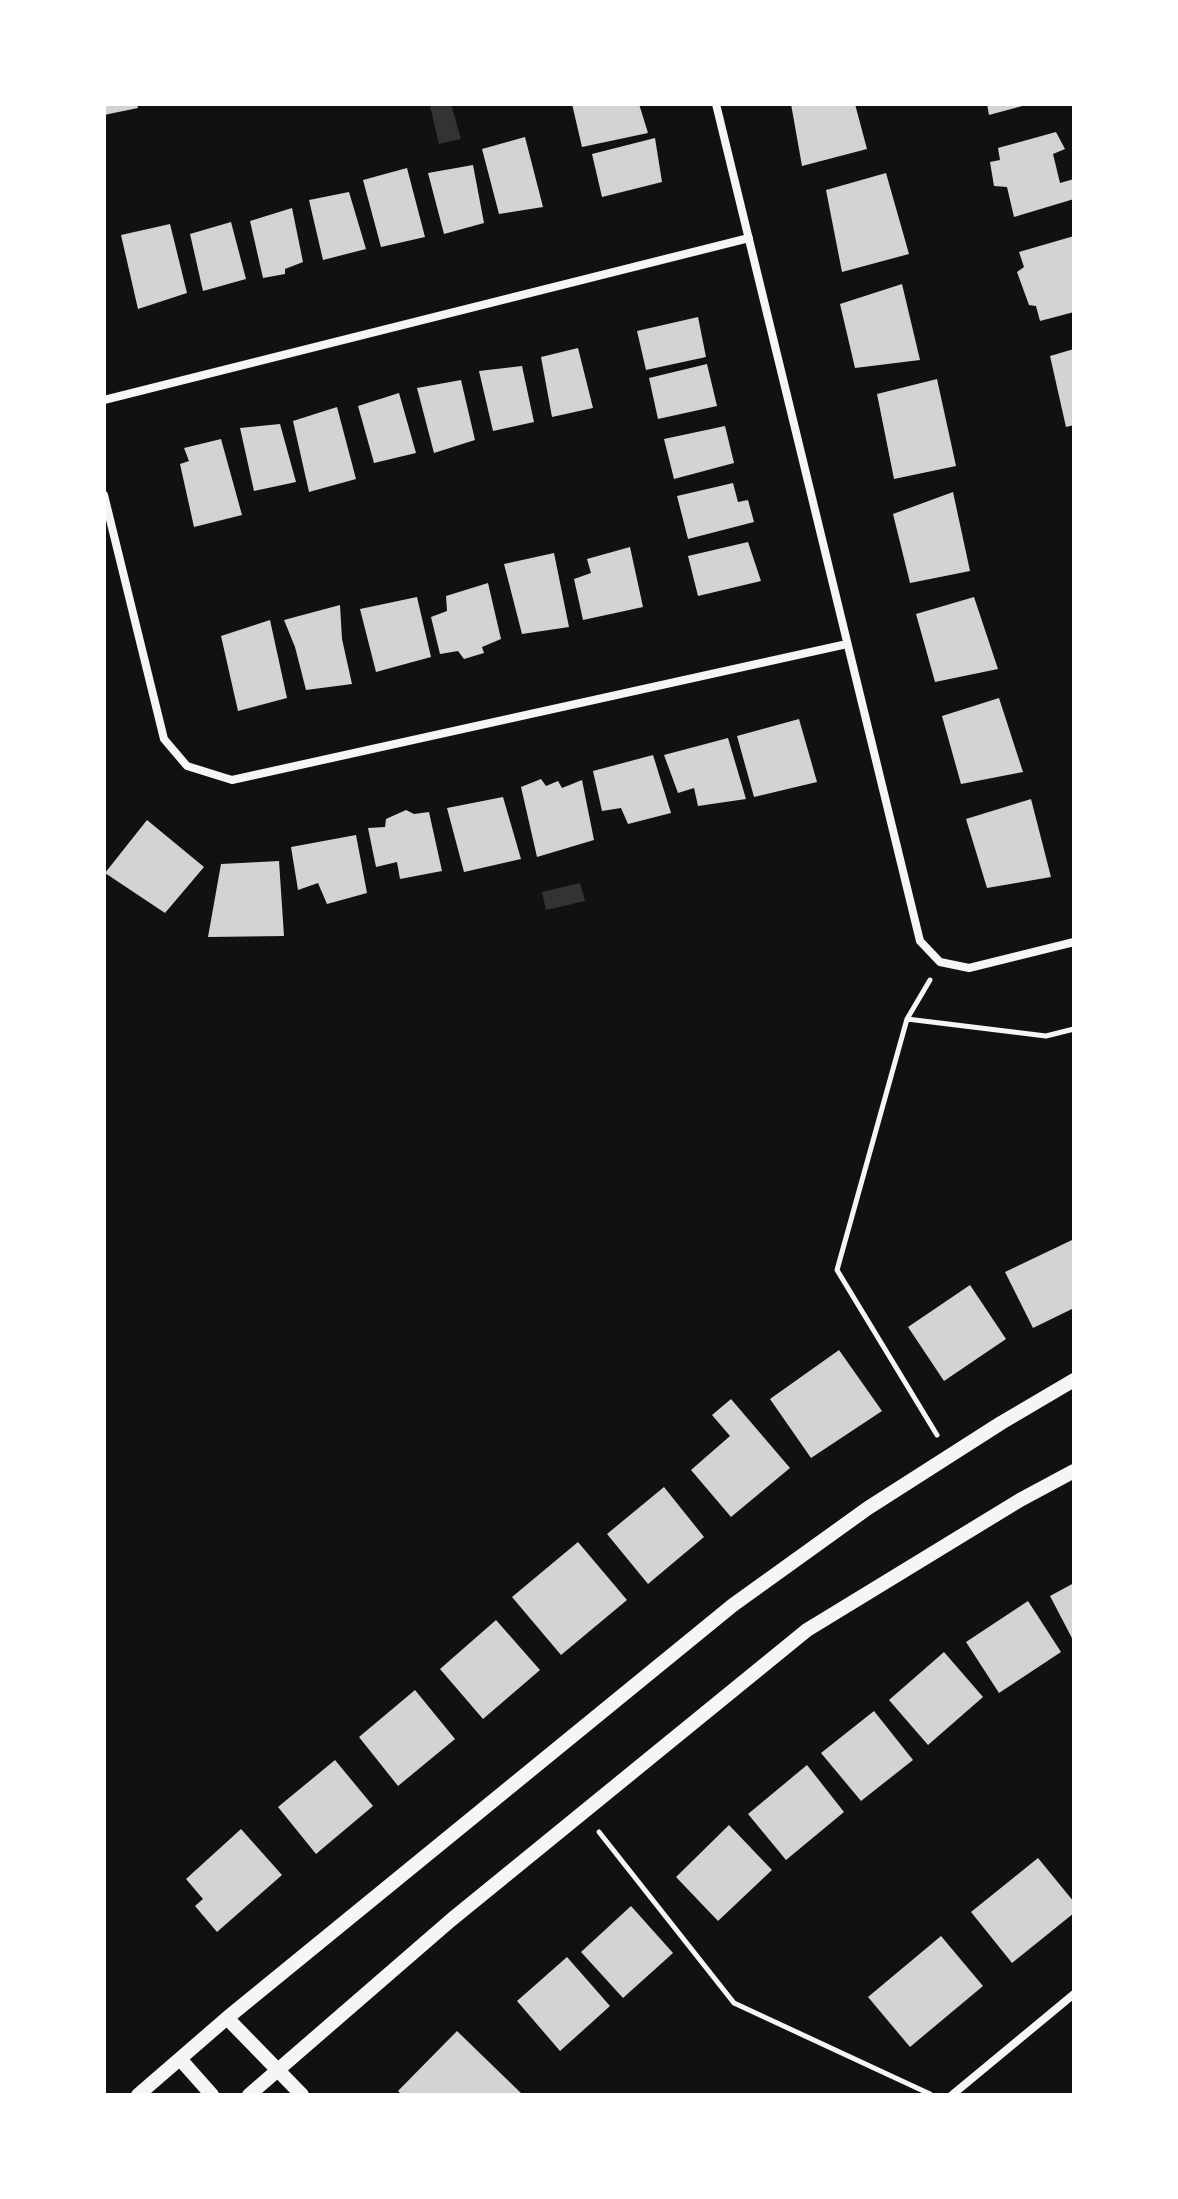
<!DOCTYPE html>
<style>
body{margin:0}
#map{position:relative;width:1178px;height:2199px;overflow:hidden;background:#111;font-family:"Libre Baskerville",serif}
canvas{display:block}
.frame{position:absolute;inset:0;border:106px solid #fff;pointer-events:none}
</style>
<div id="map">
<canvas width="1178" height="2199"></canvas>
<div class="frame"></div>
</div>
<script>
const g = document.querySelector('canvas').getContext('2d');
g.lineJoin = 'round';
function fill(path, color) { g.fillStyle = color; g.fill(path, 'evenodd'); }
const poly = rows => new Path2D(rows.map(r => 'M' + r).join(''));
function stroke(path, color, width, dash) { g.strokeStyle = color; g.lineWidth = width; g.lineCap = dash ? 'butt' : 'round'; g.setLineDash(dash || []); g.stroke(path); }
fill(poly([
 [438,104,451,104,461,139,439,144,430,106],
 [580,883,585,901,546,910,542,892]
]), '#333');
fill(poly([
 [104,104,137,104,138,108,104,115],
 [572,104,639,104,648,133,582,147],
 [791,104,855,104,867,149,802,166],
 [987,104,1026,104,1026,105,989,115],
 [1056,132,1065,149,1053,154,1060,183,1074,179,1074,199,1014,217,1007,187,994,186,990,162,1000,160,998,148],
 [525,137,543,207,499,214,482,149],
 [655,138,662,182,602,197,592,154],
 [473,165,484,223,444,234,428,173],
 [407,168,425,237,381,247,363,180],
 [886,173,909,254,842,272,826,190],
 [349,192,366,249,323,260,309,200],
 [292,208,303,262,285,269,285,274,263,278,250,221],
 [231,222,246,279,203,291,190,234],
 [170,224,187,293,138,309,121,235],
 [1074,236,1074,312,1040,321,1036,306,1029,305,1017,272,1024,267,1019,252],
 [902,284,920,360,855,368,840,304],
 [698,317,706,357,646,370,637,331],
 [578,348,593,408,552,417,541,357],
 [1074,349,1074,425,1066,427,1050,356],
 [707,364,717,406,658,419,649,378],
 [522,366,534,422,493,431,479,371],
 [937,379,956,466,894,479,877,394],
 [461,380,475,440,434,453,417,388],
 [399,393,416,453,374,463,358,406],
 [337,407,356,479,309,492,293,421],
 [280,424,296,482,254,491,240,428],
 [725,426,734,463,674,479,664,439],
 [221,439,242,515,194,527,180,464,189,461,184,448],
 [733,483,738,502,748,500,754,522,688,539,677,496],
 [953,492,970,571,910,583,893,514],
 [748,542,761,581,698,596,688,556],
 [630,547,643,607,583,620,574,579,591,573,587,559],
 [554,553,569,627,522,634,504,564],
 [488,583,501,639,482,647,484,653,464,659,458,651,440,654,431,617,447,611,446,596],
 [417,597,431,657,376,672,360,609],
 [974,597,998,669,935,682,916,614],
 [340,605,342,639,352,684,306,690,295,647,284,620],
 [270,620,287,698,238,711,221,636],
 [999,698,1023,772,961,784,942,716],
 [799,719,817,782,754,797,737,736],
 [728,738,746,799,698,806,694,788,678,793,664,755],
 [653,755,671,813,628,824,621,808,602,811,593,771],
 [541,779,546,786,558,781,562,788,582,780,594,840,537,857,521,787],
 [503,797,521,859,464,872,447,808],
 [1031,799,1051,877,987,888,966,819],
 [406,810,414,814,429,812,442,871,400,879,397,862,376,867,368,828,385,827,386,819],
 [147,820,204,867,165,913,105,873],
 [356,835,367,893,327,904,318,883,298,890,291,847],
 [279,861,284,936,208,937,221,864],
 [1072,1240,1074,1245,1074,1308,1033,1328,1005,1272],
 [970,1285,1006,1339,944,1381,908,1327],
 [839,1350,882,1411,811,1458,770,1399],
 [731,1399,790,1468,731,1517,691,1470,730,1436,712,1415],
 [664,1487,704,1537,648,1584,607,1534],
 [578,1542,627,1600,561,1655,512,1597],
 [1074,1583,1074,1642,1050,1596],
 [1028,1601,1061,1652,999,1693,966,1642],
 [496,1620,540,1670,483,1719,440,1669],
 [944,1652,983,1697,928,1745,889,1700],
 [415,1690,455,1739,398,1786,359,1737],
 [874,1711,913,1760,861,1801,821,1753],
 [335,1760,373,1806,316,1854,278,1807],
 [807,1765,844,1812,786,1860,748,1814],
 [729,1825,772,1870,718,1921,676,1877],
 [241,1829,282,1875,217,1932,195,1906,203,1899,186,1879],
 [1038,1858,1074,1902,1074,1913,1012,1963,971,1912],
 [631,1906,673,1953,623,1998,581,1952],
 [941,1936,983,1986,910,2047,868,1997],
 [567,1957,610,2006,560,2051,517,2001],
 [457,2031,523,2095,402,2095,398,2091]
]), '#d3d3d3');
stroke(poly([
 [930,980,907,1019,837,1270,937,1435],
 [907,1019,1046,1036,1074,1029],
 [599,1832,734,2003,930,2094]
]), '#f5f5f5', 5);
stroke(poly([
 [716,104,920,941,940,962,969,968,1074,942],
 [104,400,749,238],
 [104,495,164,739,187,766,232,780,847,644],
 [952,2095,1074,1994]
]), '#f5f5f5', 8);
stroke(poly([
 [227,2018,302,2095],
 [180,2059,212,2095],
 [138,2095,227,2018,733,1605,868,1508,1001,1423,1074,1380],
 [249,2095,451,1920,807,1630,1020,1500,1074,1471]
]), '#f5f5f5', 14);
</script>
